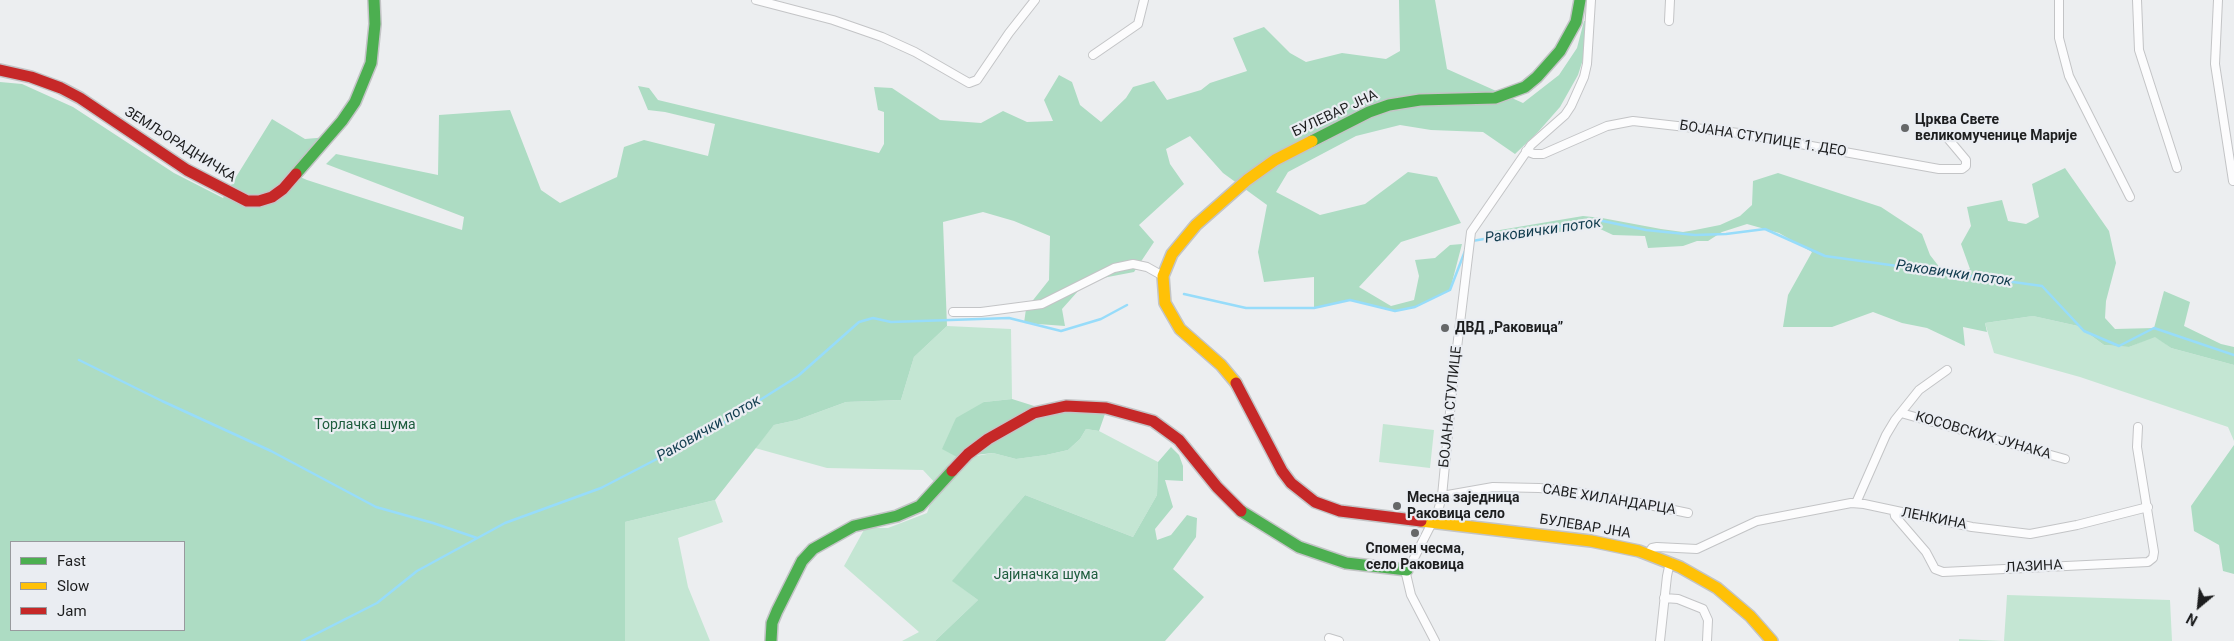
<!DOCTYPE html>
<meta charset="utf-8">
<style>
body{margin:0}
#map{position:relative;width:2234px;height:641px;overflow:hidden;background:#eceef0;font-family:Roboto,sans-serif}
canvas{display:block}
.legend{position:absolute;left:10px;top:541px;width:175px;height:90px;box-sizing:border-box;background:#eaedf2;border:1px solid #989a9e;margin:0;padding:6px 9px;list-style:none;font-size:15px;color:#1d1e1f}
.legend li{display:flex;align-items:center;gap:10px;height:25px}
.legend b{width:25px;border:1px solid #989a9e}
.north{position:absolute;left:2174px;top:581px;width:50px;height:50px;-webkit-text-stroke:4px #eaedf2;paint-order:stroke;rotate:208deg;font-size:14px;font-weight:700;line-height:20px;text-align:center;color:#1d1e1f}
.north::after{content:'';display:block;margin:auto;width:18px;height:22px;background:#1d1e1f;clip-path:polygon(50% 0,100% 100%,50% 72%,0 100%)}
</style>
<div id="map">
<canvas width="2234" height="641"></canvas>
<ul class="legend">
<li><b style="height:6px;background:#4caf50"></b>Fast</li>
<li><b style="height:6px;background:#ffc107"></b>Slow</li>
<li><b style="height:6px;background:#c62828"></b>Jam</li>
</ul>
<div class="north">N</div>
</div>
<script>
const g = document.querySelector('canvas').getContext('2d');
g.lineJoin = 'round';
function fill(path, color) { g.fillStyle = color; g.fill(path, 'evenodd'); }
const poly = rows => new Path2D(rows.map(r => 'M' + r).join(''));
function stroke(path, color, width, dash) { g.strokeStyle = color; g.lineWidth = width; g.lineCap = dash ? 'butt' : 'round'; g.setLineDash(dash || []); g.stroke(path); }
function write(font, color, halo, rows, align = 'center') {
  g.font = font + ' Roboto,sans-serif'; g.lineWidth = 4.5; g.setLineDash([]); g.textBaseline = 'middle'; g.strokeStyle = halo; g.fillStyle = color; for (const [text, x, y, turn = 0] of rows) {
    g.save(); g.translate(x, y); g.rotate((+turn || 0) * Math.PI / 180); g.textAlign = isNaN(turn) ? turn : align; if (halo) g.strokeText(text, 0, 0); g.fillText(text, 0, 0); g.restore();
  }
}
fill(poly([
 [2033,316,2078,326,2104,345,2129,347,2155,336,2171,348,2234,365,2234,441,2228,427,2080,377,1994,353,1985,323],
 [947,326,1011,329,1012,399,984,402,970,457,993,453,1016,459,1046,455,1068,450,1080,439,1086,429,1099,431,1158,462,1157,495,1133,537,1025,495,953,581,978,600,935,641,902,641,919,632,844,566,865,528,888,528,927,513,937,485,923,470,827,468,755,448,774,425,797,420,846,402,901,400,914,357],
 [1383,424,1434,430,1430,468,1379,462],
 [715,500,723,522,678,538,688,587,710,641,625,641,625,522],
 [2007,595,2170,600,2172,641,1959,641,1959,639,2004,641]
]), '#c4e6d3');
fill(poly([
 [1399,0,1435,0,1447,69,1523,103,1559,75,1577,48,1584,21,1587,21,1585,53,1578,75,1560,107,1538,132,1515,154,1483,132,1431,130,1400,125,1356,136,1288,172,1276,192,1320,215,1365,204,1408,172,1437,177,1461,223,1401,242,1359,287,1391,306,1414,300,1419,276,1415,260,1435,258,1450,245,1462,244,1450,290,1415,307,1395,311,1350,300,1314,308,1314,277,1264,282,1258,252,1267,205,1223,173,1190,136,1166,149,1170,164,1184,184,1139,225,1154,242,1134,272,1087,281,1062,309,1065,326,1024,323,1026,309,1049,280,1050,236,1014,221,983,212,943,222,947,326,914,357,901,400,846,402,797,420,774,425,715,500,625,522,625,641,0,641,0,82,22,84,73,107,174,173,223,198,272,119,305,139,328,137,293,174,307,180,462,230,464,217,326,164,336,154,438,175,439,115,510,110,541,190,560,203,617,177,624,147,644,140,708,156,715,124,665,112,648,110,638,86,649,88,658,100,879,153,884,144,884,112,878,110,874,87,892,88,940,120,981,123,1003,111,1027,122,1053,121,1044,100,1059,75,1072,82,1080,105,1101,122,1126,98,1133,87,1154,81,1167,100,1201,90,1210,83,1247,71,1233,38,1264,27,1290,53,1306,62,1342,53,1386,59,1400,51],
 [11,542,184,542,184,630,11,630],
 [2065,168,2109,231,2116,263,2106,301,2105,318,2115,329,2154,328,2164,291,2190,302,2184,326,2221,344,2234,347,2234,365,2171,348,2155,337,2129,347,2104,345,2078,326,2033,316,1985,323,1987,332,1963,327,1965,346,1927,328,1902,323,1873,312,1832,327,1783,327,1788,295,1812,252,1779,233,1747,224,1722,232,1708,241,1697,241,1683,246,1648,248,1645,236,1613,235,1596,227,1560,232,1544,228,1506,237,1488,232,1583,216,1602,218,1661,229,1683,232,1695,230,1720,225,1740,216,1752,205,1753,181,1778,173,1881,207,1922,234,1930,255,1947,277,1970,269,1961,244,1971,226,1967,207,2002,200,2008,221,2026,224,2039,217,2032,184],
 [1012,399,1050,411,1070,409,1105,414,1099,431,1086,429,1080,439,1068,450,1046,455,1016,459,993,453,957,457,942,449,956,418,984,402],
 [2234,445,2234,574,2223,571,2219,545,2194,531,2191,506],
 [1171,447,1179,455,1183,466,1183,481,1165,480,1173,507,1155,529,1157,540,1171,535,1187,515,1197,518,1196,537,1173,569,1204,597,1165,641,935,641,978,600,952,581,1025,495,1133,537,1157,495,1158,462]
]), '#addcc3');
stroke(poly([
 [1472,241,1598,220,1646,230,1695,235,1726,234,1765,229,1825,256,2042,286,2084,331,2119,346,2154,328,2234,355],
 [1184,294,1246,308,1314,308,1350,300,1395,311,1415,307,1450,290,1465,251],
 [79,360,162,401,271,451,376,507,433,523,477,538],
 [302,641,377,603,417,571,505,523,601,488,711,431,798,376,859,322,873,318,891,322,1009,318,1061,331,1101,319,1127,305]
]), '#97dcfa', 2.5);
const street = poly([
 [756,0,833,20,882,37,915,52,969,83,977,80,1009,33,1035,0],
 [2059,0,2059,38,2069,76,2130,197],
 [2137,0,2139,50,2177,168],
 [2218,0,2215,64,2233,181],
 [1669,21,1670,0],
 [1093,55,1138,24,1144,0],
 [1526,151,1534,154,1543,154,1607,126,1633,121,1739,133,1939,169,1962,169,1966,166,1966,160,1945,135],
 [953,312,981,312,1042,304,1114,268,1133,264,1147,267,1163,276],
 [1901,413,2065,459],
 [1442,496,1493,487,1539,488,1563,490,1625,500,1688,513],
 [1856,503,1886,435,1895,420,1919,390,1947,370],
 [1894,511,1895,516,1926,552,1935,569,1943,572,2148,562,2153,558,2154,552,2137,447,2138,427],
 [1648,554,1652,548,1657,547,1697,549,1757,521,1851,503,1864,504,1972,527,2030,534,2077,525,2148,507],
 [1664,598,1678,599,1703,609,1708,620,1707,641],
 [1329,638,1339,641],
 [1435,641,1411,595,1406,574,1438,511,1442,496,1453,381,1471,232,1531,145,1565,115,1571,106,1584,77,1587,64,1591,0],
 [1660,641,1667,576,1670,562]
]);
const fast = poly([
 [1312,141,1369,112,1389,105,1420,100,1495,98,1525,87,1537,77,1560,51,1576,22,1580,0],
 [296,174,342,121,355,102,371,63,375,24,374,0],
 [1241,511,1299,547,1346,563,1407,570],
 [771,641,772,623,777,611,802,561,813,549,854,526,897,516,920,506,952,471]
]);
const slow = poly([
 [1236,383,1221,365,1180,329,1165,303,1163,276,1172,254,1196,225,1247,180,1275,160,1312,141],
 [1421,521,1591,541,1639,551,1680,567,1717,588,1750,616,1772,641]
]);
const jam = poly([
 [0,70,31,77,61,88,80,98,187,170,247,201,259,201,272,197,283,189,296,174],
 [1236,383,1282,471,1291,483,1315,502,1340,511,1421,521],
 [952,471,968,454,988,439,1034,413,1066,406,1106,408,1153,421,1179,440,1217,487,1241,511]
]);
stroke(street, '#c3c4c6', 10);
stroke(fast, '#c3c4c6', 14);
stroke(slow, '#c3c4c6', 14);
stroke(jam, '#c3c4c6', 14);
stroke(street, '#fcfcfd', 8);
stroke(fast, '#4caf50', 11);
stroke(slow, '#ffc107', 11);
stroke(jam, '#c62828', 11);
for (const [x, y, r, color] of [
 [1905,128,5,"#656768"],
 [1445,328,5,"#656768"],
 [1397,506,5,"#656768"],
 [1415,533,5,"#656768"]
]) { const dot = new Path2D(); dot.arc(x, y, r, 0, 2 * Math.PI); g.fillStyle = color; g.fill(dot); stroke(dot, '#eaedf2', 2); }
write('14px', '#1d1e1f', '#eaedf2', [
 ["БУЛЕВАР ЈНА",1335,114,-25],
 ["БОЈАНА СТУПИЦЕ 1. ДЕО",1763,139,9],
 ["ЗЕМЉОРАДНИЧКА",180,145,32],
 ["БОЈАНА СТУПИЦЕ",1451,407,-84],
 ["КОСОВСКИХ ЈУНАКА",1983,436,16],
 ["САВЕ ХИЛАНДАРЦА",1609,500,9],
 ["ЛЕНКИНА",1934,519,11],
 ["БУЛЕВАР ЈНА",1585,527,9],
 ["ЛАЗИНА",2034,567,-3]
]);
write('bold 14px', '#1d1e1f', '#eaedf2', [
 ["Црква Свете",1915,120],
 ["великомученице Марије",1915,136],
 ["ДВД „Раковица”",1455,328],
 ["Месна заједница",1407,498],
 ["Раковица село",1407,514],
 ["Спомен чесма,",1415,549,"center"],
 ["село Раковица",1415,565,"center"]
], 'left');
write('14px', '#1d5c3d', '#eaedf2', [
 ["Торлачка шума",365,425],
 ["Јајиначка шума",1046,575]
]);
write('italic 15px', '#113c4e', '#eaedf2', [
 ["Раковички поток",1543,231,-8],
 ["Раковички поток",1954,274,8],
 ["Раковички поток",709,429,-30]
]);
</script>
